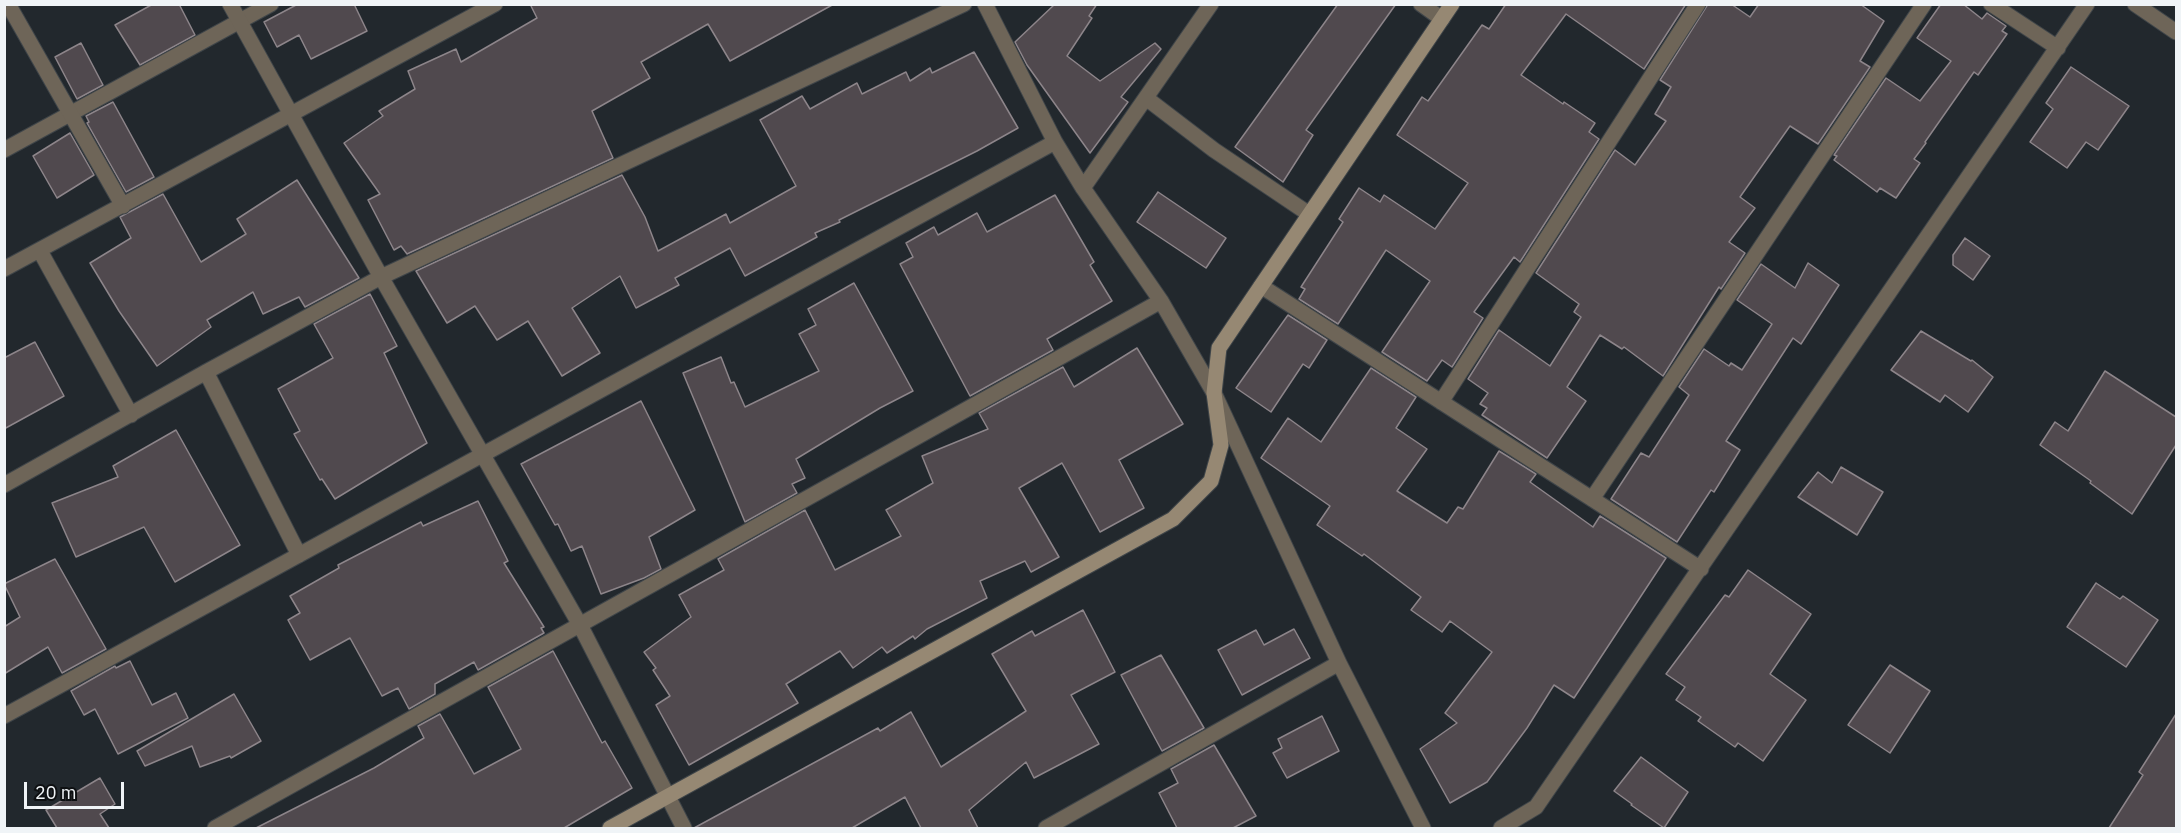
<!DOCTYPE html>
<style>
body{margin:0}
#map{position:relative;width:2181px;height:833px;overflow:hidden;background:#22282d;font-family:"IBM Plex Sans",sans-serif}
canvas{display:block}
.frame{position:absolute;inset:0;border:6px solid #f0f4f7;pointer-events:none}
.scale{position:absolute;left:24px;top:782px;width:100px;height:27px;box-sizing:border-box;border:3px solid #f0f4f7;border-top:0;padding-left:8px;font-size:18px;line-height:21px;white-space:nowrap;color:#f0f4f7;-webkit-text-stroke:4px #0e1012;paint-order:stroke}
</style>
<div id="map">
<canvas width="2181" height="833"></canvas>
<div class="frame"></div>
<div class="scale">20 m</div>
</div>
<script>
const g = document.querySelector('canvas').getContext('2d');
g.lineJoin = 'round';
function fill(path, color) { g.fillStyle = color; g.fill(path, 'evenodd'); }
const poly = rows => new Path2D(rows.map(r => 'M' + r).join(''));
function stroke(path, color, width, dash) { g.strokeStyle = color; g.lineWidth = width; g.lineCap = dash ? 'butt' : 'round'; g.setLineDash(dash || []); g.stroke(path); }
const building = poly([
 [153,4,179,4,195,35,140,65,115,25,153,4],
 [298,4,354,4,367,31,311,59,299,35,277,47,264,22,298,4],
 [530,4,834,4,730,61,708,24,641,62,650,78,592,111,613,158,407,254,401,246,394,250,368,200,380,194,344,143,383,116,379,111,415,89,408,71,456,49,461,62,537,18,530,4],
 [1055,4,1097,4,1089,16,1092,18,1067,56,1100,81,1155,43,1161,49,1121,97,1128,102,1090,153,1027,65,1015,42,1055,4],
 [1338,4,1396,4,1306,130,1313,135,1283,182,1235,147,1338,4],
 [1506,4,1686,4,1644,69,1566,14,1521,75,1563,104,1564,102,1595,123,1589,132,1599,139,1520,262,1514,257,1474,312,1483,318,1452,367,1442,360,1427,381,1382,352,1430,281,1386,250,1338,324,1299,299,1305,289,1301,287,1343,222,1339,219,1359,188,1380,202,1384,195,1435,229,1468,183,1397,135,1422,97,1428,101,1482,25,1489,29,1506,4],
 [1708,4,1731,4,1750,17,1759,4,1860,4,1884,21,1860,61,1870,67,1818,144,1790,126,1740,197,1755,208,1729,242,1745,253,1721,289,1719,287,1663,376,1624,347,1622,349,1600,335,1567,387,1586,401,1547,458,1482,415,1487,408,1480,404,1488,393,1468,379,1499,330,1550,366,1581,317,1574,312,1579,304,1536,273,1615,150,1635,165,1666,121,1655,114,1671,87,1660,80,1708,4],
 [1941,4,1963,4,1982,19,1987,13,2006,26,2002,31,2007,34,1978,75,1974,72,1925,142,1926,143,1914,159,1920,163,1896,198,1880,188,1877,192,1834,160,1837,156,1834,155,1886,78,1920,101,1951,61,1917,38,1941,4],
 [81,43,103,85,77,99,55,57,81,43],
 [974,52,1018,128,977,151,839,220,840,222,815,233,817,237,745,276,730,248,675,278,679,285,636,308,620,276,572,308,600,353,562,376,528,321,497,340,475,306,447,323,416,271,622,175,645,217,658,251,726,214,730,223,796,186,760,120,802,96,810,109,857,83,862,94,906,72,910,81,930,68,932,73,974,52],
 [2071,67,2129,106,2098,150,2086,142,2067,168,2030,142,2053,109,2046,103,2071,67],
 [113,102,154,177,126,192,87,123,89,122,86,116,113,102],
 [70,133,94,175,57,198,33,156,70,133],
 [297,180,359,278,305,307,299,297,263,314,253,292,207,320,211,327,157,366,119,311,90,263,131,238,120,217,163,194,201,262,246,234,237,219,297,180],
 [1158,192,1226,238,1206,268,1137,222,1158,192],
 [1055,195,1094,262,1090,265,1112,301,1047,339,1053,350,970,396,900,264,913,257,906,243,934,227,938,235,977,213,987,232,1055,195],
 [1965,238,1990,256,1973,280,1953,265,1953,255,1965,238],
 [1808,263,1839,285,1801,344,1793,338,1726,441,1740,450,1714,492,1711,490,1677,542,1611,499,1641,453,1649,457,1689,395,1679,387,1704,349,1729,366,1731,363,1742,370,1772,324,1737,300,1761,264,1795,288,1808,263],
 [854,283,913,391,880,408,796,459,805,478,792,484,797,493,745,522,683,373,721,357,731,383,734,382,745,407,819,371,799,334,816,325,808,309,854,283],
 [370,294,397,346,384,353,427,443,335,499,322,479,320,480,294,434,300,431,278,389,333,358,314,324,370,294],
 [1288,315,1327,340,1309,368,1303,364,1271,412,1236,388,1288,315],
 [1921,331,1971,361,1972,360,1993,377,1968,412,1945,395,1940,402,1891,370,1921,331],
 [35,342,64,396,4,429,4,358,35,342],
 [1137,348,1183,424,1119,460,1144,508,1100,532,1062,463,1019,488,1059,557,1031,572,1025,561,980,581,987,598,927,629,915,639,913,636,887,653,882,647,853,668,840,651,786,684,798,703,689,765,656,705,670,696,653,670,656,668,644,652,691,617,679,595,724,570,718,559,805,510,835,570,901,536,886,510,933,483,922,456,988,429,979,413,1063,367,1074,387,1137,348],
 [1371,368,1416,397,1396,428,1427,449,1397,491,1447,523,1458,507,1463,509,1499,451,1536,474,1530,482,1593,527,1600,516,1666,558,1574,698,1554,685,1527,728,1487,782,1450,803,1420,749,1457,723,1445,713,1492,652,1450,621,1442,632,1411,610,1421,597,1364,554,1362,556,1317,525,1330,506,1261,458,1288,418,1321,442,1371,368],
 [2105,371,2176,417,2176,445,2132,514,2090,483,2091,481,2040,445,2055,422,2068,431,2105,371],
 [641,401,695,510,649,537,661,569,644,578,601,594,582,546,571,551,558,524,555,525,521,464,641,401],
 [176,430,240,545,175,582,144,527,76,557,52,503,118,477,113,466,176,430],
 [1841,467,1883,492,1857,535,1798,497,1818,472,1832,483,1841,467],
 [478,501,508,561,504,563,544,627,541,628,544,633,478,670,474,662,435,684,435,694,409,709,398,688,382,696,350,638,310,660,288,620,300,613,290,596,339,568,338,565,421,522,423,526,478,501],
 [55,559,106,649,62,673,48,647,4,674,4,627,20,617,4,584,55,559],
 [1748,570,1811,614,1770,674,1806,700,1763,761,1738,743,1735,747,1698,721,1701,717,1676,700,1685,687,1666,674,1725,595,1729,597,1748,570],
 [2096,583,2120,599,2123,596,2158,620,2126,667,2067,627,2096,583],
 [1083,610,1115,672,1071,695,1099,744,1034,778,1026,762,969,810,978,828,921,828,905,797,852,828,694,828,878,728,880,731,911,712,941,767,1026,711,992,654,1032,631,1035,636,1083,610],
 [1294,629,1310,658,1242,695,1218,650,1256,630,1264,645,1294,629],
 [553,651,602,743,605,741,632,788,564,828,256,828,374,768,424,738,418,726,440,714,474,774,521,749,488,687,553,651],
 [1161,655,1204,728,1162,751,1121,675,1161,655],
 [130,661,152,705,176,693,188,718,118,754,95,709,84,715,71,691,115,666,116,668,130,661],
 [1890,665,1930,691,1890,753,1848,725,1890,665],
 [234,694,261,741,231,758,230,756,200,767,192,746,145,766,137,751,234,694],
 [2176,714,2176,828,2109,828,2143,775,2139,772,2176,714],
 [1322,716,1339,751,1287,778,1273,753,1282,748,1278,739,1322,716],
 [1214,745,1256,816,1233,828,1177,828,1159,793,1178,783,1171,769,1214,745],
 [1641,757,1688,792,1664,828,1631,805,1632,804,1614,791,1641,757],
 [100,778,115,804,100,814,109,828,57,828,46,810,100,778]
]);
fill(building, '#50494e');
stroke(building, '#8d858a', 1.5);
const lane = poly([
 [4,150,271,4]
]);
const street = poly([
 [8,4,123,206],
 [230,4,381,277,580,625,684,828],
 [985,4,1055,142,1083,188,1161,301,1214,393,1339,663,1423,828],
 [1421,4,1442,19],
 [1991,4,2058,48],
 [2135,4,2176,32],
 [1146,98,1214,150,1309,214],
 [1083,188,1211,4],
 [40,251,131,415],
 [4,269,495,4],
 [1261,286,1701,569],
 [206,372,299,555],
 [1441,402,1698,4],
 [4,485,206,372,381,277,964,4],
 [1592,499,1924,4],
 [4,716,1055,142],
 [215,828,1161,301],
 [1046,828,1339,663],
 [1501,828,1536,807,2087,4]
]);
const secondary = poly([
 [610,828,1173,519,1211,481,1221,445,1214,393,1219,348,1452,4]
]);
stroke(lane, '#3f4549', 17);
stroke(street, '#3f4549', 17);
stroke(secondary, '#3f4549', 17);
stroke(lane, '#6e6558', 15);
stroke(street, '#6e6558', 15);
stroke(secondary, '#968873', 15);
</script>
